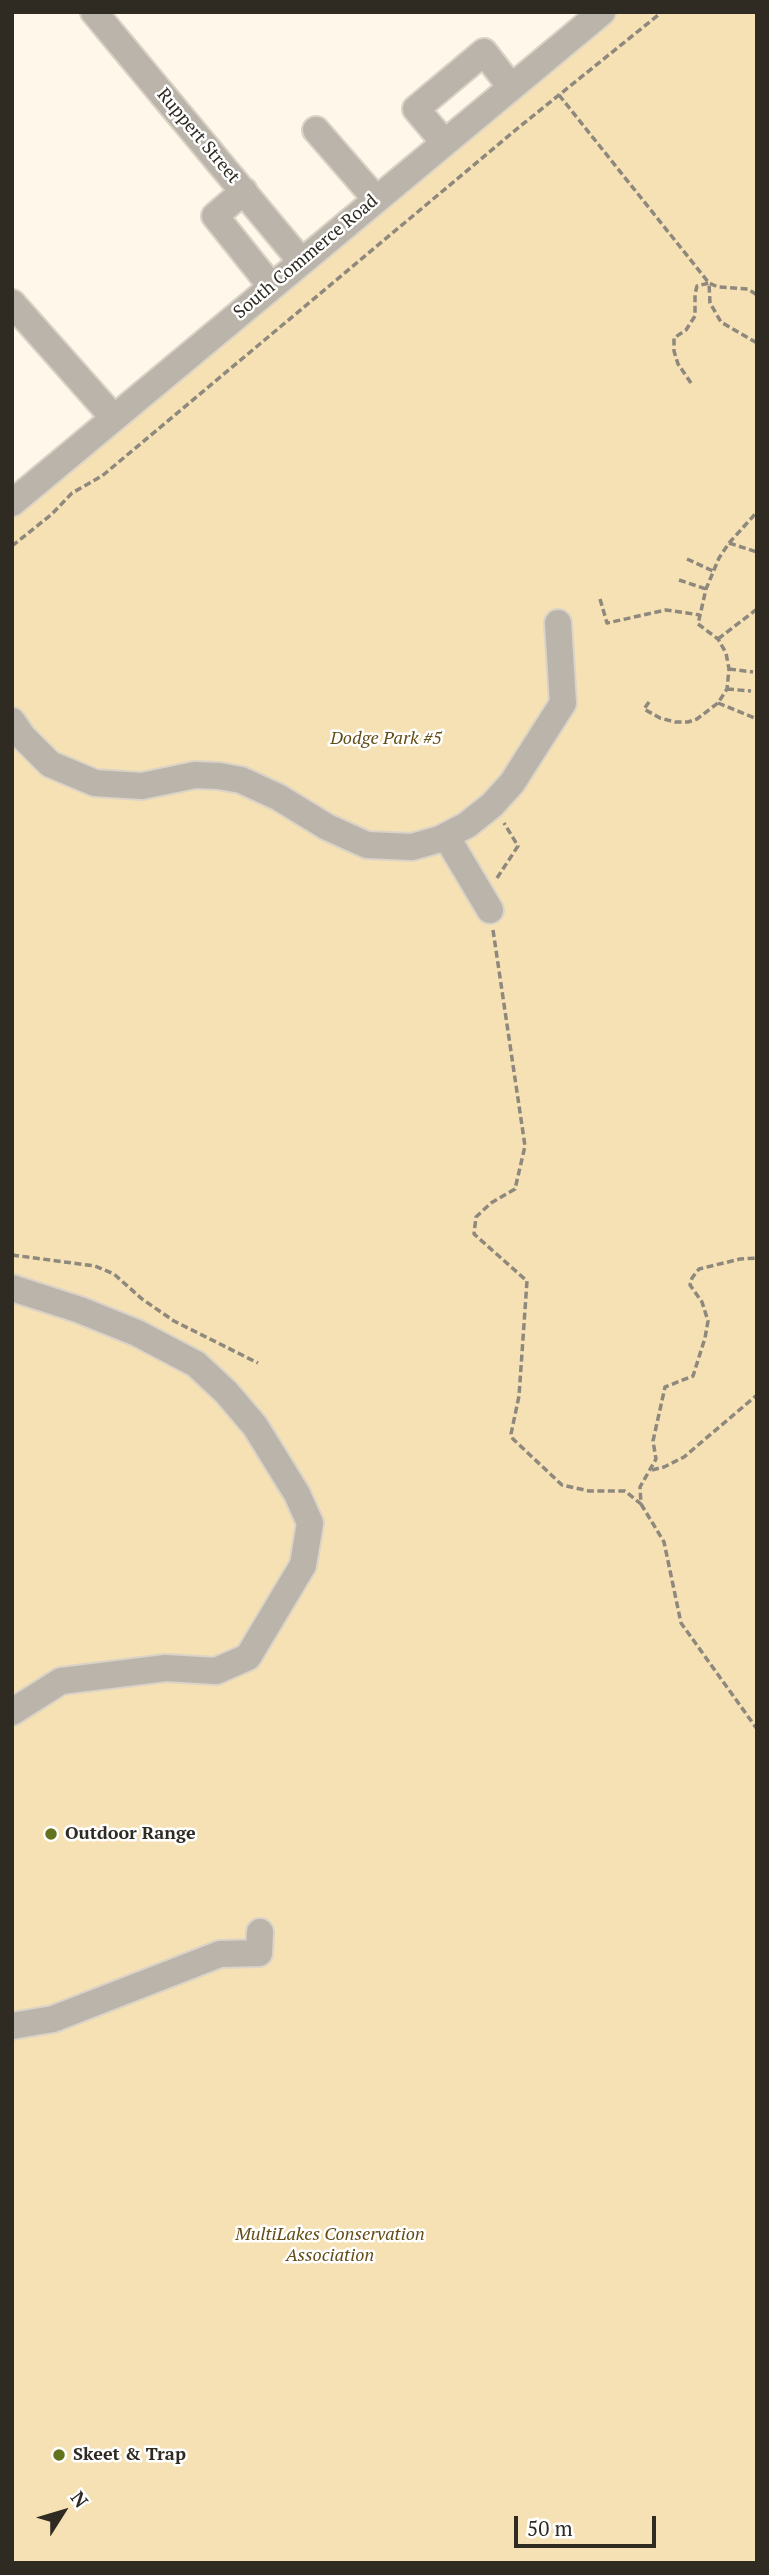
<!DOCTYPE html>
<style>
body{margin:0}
#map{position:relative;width:769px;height:2575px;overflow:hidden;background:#fff8ea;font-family:"PT Serif",serif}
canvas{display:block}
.frame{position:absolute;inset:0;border:14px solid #2f2b22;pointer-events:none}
.north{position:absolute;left:28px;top:2477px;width:70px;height:70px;-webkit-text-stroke:5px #fff;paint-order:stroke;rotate:53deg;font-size:19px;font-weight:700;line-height:28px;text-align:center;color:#2f2b22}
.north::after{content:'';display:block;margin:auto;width:24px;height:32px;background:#2f2b22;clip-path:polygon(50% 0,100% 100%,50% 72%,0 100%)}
.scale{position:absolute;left:514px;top:2516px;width:142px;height:32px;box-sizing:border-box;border:4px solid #2f2b22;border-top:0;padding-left:9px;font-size:21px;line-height:24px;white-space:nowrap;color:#2f2b22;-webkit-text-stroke:5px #fff;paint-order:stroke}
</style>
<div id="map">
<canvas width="769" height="2575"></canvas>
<div class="frame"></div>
<div class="north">N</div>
<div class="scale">50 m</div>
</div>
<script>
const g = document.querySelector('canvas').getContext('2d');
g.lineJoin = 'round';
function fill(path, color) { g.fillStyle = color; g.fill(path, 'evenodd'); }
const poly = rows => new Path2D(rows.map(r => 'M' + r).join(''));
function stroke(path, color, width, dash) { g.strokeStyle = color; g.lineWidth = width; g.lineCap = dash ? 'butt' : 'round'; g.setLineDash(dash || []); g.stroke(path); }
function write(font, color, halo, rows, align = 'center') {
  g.font = font + ' "PT Serif",serif'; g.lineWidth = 5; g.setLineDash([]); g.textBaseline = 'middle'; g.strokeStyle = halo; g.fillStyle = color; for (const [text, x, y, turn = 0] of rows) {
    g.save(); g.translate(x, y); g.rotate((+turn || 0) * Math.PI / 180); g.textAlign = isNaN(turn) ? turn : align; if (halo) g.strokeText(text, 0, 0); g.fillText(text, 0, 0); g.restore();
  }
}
fill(poly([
 [613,12,757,12,757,2563,12,2563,12,510]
]), '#f6e1b5');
const minor = poly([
 [94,12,301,261],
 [316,130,376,199],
 [444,142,416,109,484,52,511,87],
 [244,191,215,216,271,286],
 [12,303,114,418],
 [12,503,602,12],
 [12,721,23,737,50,764,95,783,142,786,195,775,219,776,241,780,278,797,327,827,367,845,412,847,440,839,467,825,492,805,512,783,563,703,558,623],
 [446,836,490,910],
 [12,1288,80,1310,137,1333,196,1364,226,1392,255,1426,297,1494,310,1523,303,1565,248,1657,216,1671,166,1668,61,1681,12,1712],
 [12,2026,53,2019,220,1954,259,1953,260,1932]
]);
stroke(minor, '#dad3c6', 30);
stroke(poly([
 [559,95,709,283,718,287,748,289,757,295],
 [691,383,678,364,674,351,674,338,686,330,695,316,695,294,697,286,709,283,710,303,721,322,757,343],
 [729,543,757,552],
 [12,546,52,514,72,493,102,476,518,128,662,12],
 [687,559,713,571],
 [679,580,706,589],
 [600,599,607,623,666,610,700,615],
 [718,639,757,609],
 [729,669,753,672],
 [727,689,751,691],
 [649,702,644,709,660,718,675,722,688,722,697,719,718,703,727,689,729,669,726,653,718,639,698,624,706,589,719,558,729,543,757,512],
 [718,703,757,719],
 [497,878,518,846,504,823],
 [493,930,525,1146,515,1189,491,1203,476,1217,474,1234,527,1281,519,1396,511,1434,513,1439,562,1485,589,1491,625,1491,641,1504,640,1487,656,1459,653,1441,665,1387,693,1376,705,1338,708,1321,702,1302,690,1285,692,1278,699,1269,740,1259,757,1258],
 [12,1255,95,1266,114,1274,142,1299,174,1321,258,1363],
 [652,1470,664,1467,684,1457,757,1395],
 [641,1504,664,1542,681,1623,757,1729]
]), '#8e887d', 3.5, [7, 3.5]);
stroke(minor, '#bbb4ab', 26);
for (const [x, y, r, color] of [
 [51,1834,7,"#63721d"],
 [59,2455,7,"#63721d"]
]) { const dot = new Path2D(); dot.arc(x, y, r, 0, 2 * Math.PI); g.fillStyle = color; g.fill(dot); stroke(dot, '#fff', 2.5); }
write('18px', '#2f2b22', '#fff', [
 ["Ruppert Street",198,136,50],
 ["South Commerce Road",306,257,-40]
]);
write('italic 18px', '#634d16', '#fff', [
 ["Dodge Park #5",386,739],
 ["MultiLakes Conservation",330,2235],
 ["Association",330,2256]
]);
write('bold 18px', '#2f2b22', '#fff', [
 ["Outdoor Range",65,1834],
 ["Skeet & Trap",73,2455]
], 'left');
</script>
